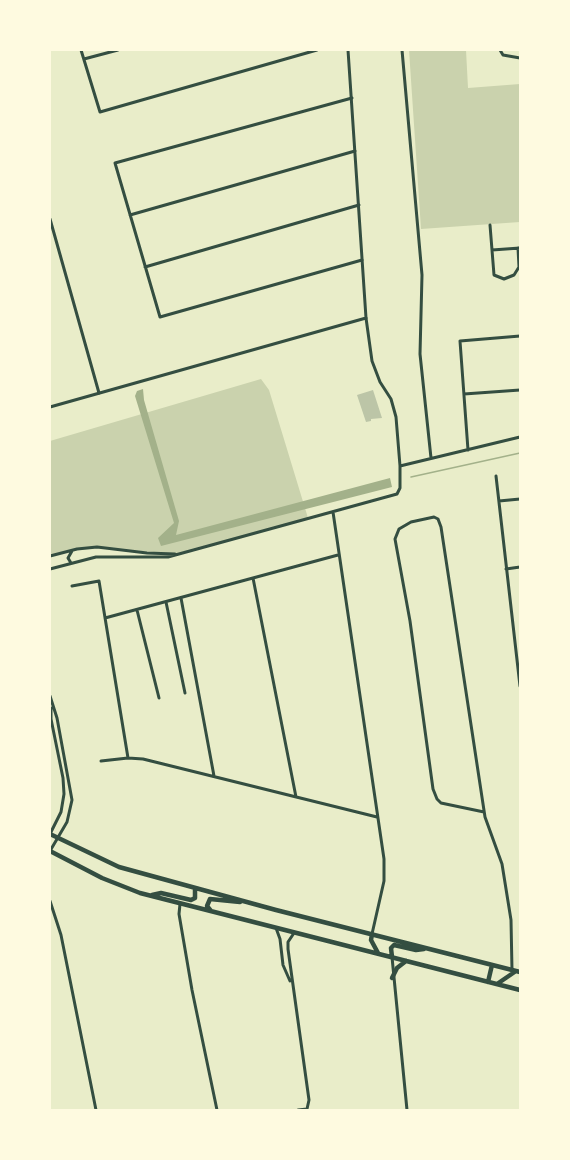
<!DOCTYPE html>
<style>
body{margin:0}
#map{position:relative;width:570px;height:1160px;overflow:hidden;background:#e9edc9;font-family:Merriweather,serif}
canvas{display:block}
.frame{position:absolute;inset:0;border:51px solid #fefae0;pointer-events:none}
</style>
<div id="map">
<canvas width="570" height="1160"></canvas>
<div class="frame"></div>
</div>
<script>
const g = document.querySelector('canvas').getContext('2d');
g.lineJoin = 'round';
function fill(path, color) { g.fillStyle = color; g.fill(path, 'evenodd'); }
const poly = rows => new Path2D(rows.map(r => 'M' + r).join(''));
function stroke(path, color, width, dash) { g.strokeStyle = color; g.lineWidth = width; g.lineCap = dash ? 'butt' : 'round'; g.setLineDash(dash || []); g.stroke(path); }
fill(poly([
 [409,50,466,50,468,88,520,84,520,222,421,229],
 [261,379,269,390,308,518,180,554,86,547,50,556,50,441]
]), '#cad2ad');
fill(poly([
 [143,389,144,400,179,521,176,535,390,478,392,487,161,546,158,538,174,523,135,396,137,391]
]), '#a3b18a');
stroke(poly([
 [411,477,520,453]
]), '#a3b18a', 1.5);
fill(poly([
 [373,390,382,418,371,419,371,421,366,422,357,395]
]), '#bcc5a7');
stroke(poly([
 [81,50,100,112,317,50],
 [402,50,422,275,420,354,431,458],
 [500,50,503,55,520,58],
 [84,59,118,50],
 [352,98,115,163,160,317,362,260],
 [130,215,355,151],
 [50,219,99,393],
 [490,225,494,275,504,279,514,275,519,267,518,248],
 [492,250,520,248],
 [145,267,359,205],
 [464,394,520,390],
 [468,450,460,341,520,336],
 [400,466,520,437],
 [496,476,520,686],
 [499,501,520,499],
 [333,512,384,859,384,881,372,934],
 [50,556,77,549,97,547,147,553,175,554],
 [71,563,68,558,72,551],
 [50,569,96,557,168,557,397,494,400,488,400,466,396,417,391,399,380,382,372,361,366,318],
 [506,569,520,567],
 [253,578,296,797],
 [72,586,99,581,128,758],
 [181,598,214,776],
 [166,602,185,693],
 [137,610,159,698],
 [105,618,338,555],
 [101,761,128,758,143,759,377,817],
 [484,812,441,803,437,799,433,789,410,621,395,539,399,529,411,522,434,517,438,519,441,527,485,817,502,864,511,920,512,970],
 [50,901,61,935,96,1110],
 [180,904,179,914,192,990,217,1110],
 [276,928,280,939,283,965,290,981],
 [294,933,288,942,288,949,309,1100,307,1109],
 [392,957,407,1110],
 [298,1110,307,1109]
]), '#344e41', 3);
stroke(poly([
 [50,407,366,318,348,50],
 [50,696,57,718,72,800,67,822,50,851],
 [50,834,61,812,64,794,63,778,51,719,51,708]
]), '#344e41', 3);
stroke(poly([
 [50,834,119,867,276,910,520,972],
 [50,851,102,878,140,893,520,990],
 [152,895,161,893,191,900,195,898,195,889],
 [211,911,207,906,210,899,240,902],
 [372,934,371,940,378,953],
 [392,957,391,948,394,945,416,950,424,949],
 [392,978,397,968,406,961],
 [488,982,492,965],
 [497,984,516,971]
]), '#344e41', 4.5);
</script>
